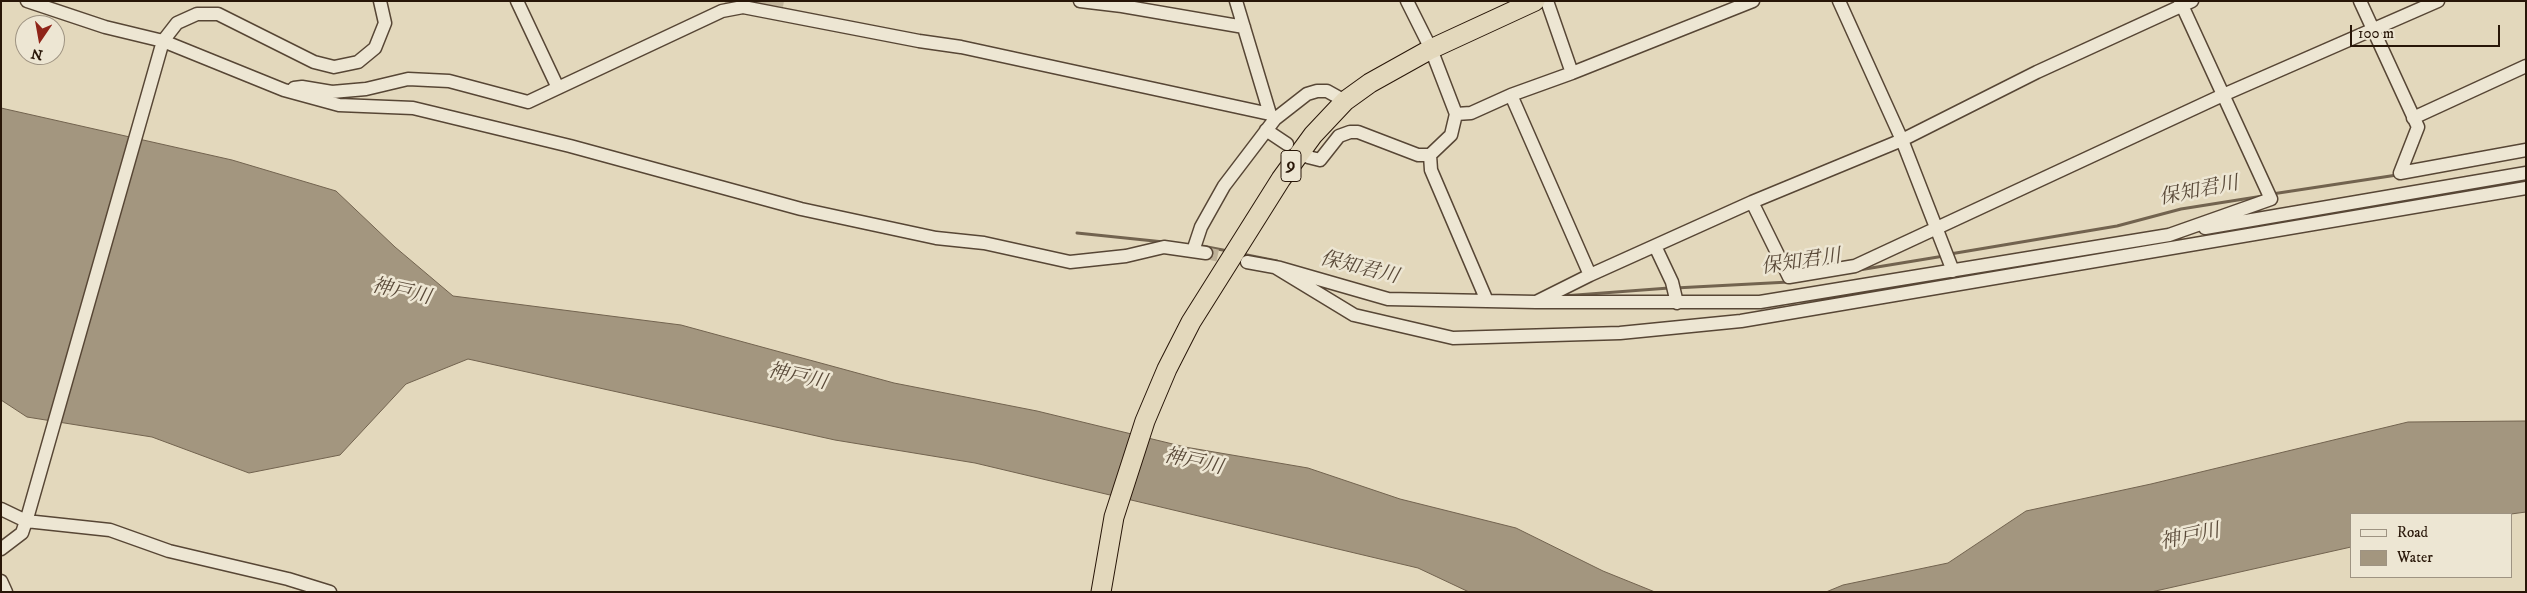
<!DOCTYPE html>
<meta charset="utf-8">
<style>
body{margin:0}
#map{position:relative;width:2527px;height:593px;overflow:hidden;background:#e3d8bc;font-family:"IM FELL DW Pica",serif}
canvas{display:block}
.frame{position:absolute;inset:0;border:2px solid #281608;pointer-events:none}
.legend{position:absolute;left:2350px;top:513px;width:162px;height:65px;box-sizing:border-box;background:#ede6d3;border:1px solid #9e9382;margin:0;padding:6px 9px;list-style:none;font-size:15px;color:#281608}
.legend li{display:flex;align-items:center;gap:10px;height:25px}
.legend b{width:25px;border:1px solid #9e9382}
.north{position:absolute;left:15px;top:15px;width:50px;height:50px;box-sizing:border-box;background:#ede6d3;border:1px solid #9e9382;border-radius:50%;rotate:192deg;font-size:14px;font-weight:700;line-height:20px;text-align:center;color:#281608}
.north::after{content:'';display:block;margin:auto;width:18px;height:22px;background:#8f2418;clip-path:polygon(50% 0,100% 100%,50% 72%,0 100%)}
.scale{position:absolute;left:2350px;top:25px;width:150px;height:22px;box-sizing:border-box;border:2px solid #281608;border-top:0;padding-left:6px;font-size:15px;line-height:18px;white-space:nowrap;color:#281608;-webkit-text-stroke:4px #ede6d3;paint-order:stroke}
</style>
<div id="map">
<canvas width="2527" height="593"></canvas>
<div class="frame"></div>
<ul class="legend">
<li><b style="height:6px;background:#ede6d3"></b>Road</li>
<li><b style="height:14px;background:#a3967f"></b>Water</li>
</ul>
<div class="north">N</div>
<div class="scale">100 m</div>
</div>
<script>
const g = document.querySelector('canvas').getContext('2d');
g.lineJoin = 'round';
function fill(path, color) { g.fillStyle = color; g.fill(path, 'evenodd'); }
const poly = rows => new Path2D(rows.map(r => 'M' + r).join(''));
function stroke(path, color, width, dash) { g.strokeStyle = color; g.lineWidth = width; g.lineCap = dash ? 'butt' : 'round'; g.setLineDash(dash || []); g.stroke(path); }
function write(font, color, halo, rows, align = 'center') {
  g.font = font + ' "IM FELL DW Pica","Noto Serif JP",serif'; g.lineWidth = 5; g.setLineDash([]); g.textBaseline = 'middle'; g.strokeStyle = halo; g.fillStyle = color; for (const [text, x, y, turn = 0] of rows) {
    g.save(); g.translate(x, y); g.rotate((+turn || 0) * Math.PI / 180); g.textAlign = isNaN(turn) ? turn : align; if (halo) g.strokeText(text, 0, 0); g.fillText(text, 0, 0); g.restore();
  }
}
fill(poly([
 [724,1,784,1,783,7,745,1,726,5]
]), '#c3b79d');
const water = poly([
 [1,108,232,160,336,191,395,247,453,296,681,325,894,383,1037,411,1185,447,1308,468,1400,499,1516,528,1603,571,1655,592,1469,592,1418,568,975,463,835,440,468,359,406,384,340,455,249,473,152,437,27,417,1,400,1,108],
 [2526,421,2526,512,2511,514,2351,514,2351,547,2151,592,1826,592,1843,585,1948,563,2026,511,2151,484,2408,422,2526,421]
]);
fill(water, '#a3967f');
stroke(water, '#72634f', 1);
stroke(poly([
 [2272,194,2397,175],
 [1077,233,1164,242],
 [1197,245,1228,251],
 [1242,254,1277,261],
 [1950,254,2117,226,2181,209,2263,196],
 [1859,270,1944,256],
 [1675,288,1789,282],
 [1563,296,1669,288]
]), '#72634f', 3);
stroke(poly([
 [1206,253,1238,260]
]), '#beb198', 12, [12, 6]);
const minor = poly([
 [27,1,105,27,163,41,284,90,339,105,413,108,570,146,801,209,936,238,984,243,1070,262,1126,256,1164,247,1206,253],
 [517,1,558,88],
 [1080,1,1122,6,1244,27],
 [1236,1,1270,114],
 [1547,1,1572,73],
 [1839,1,1902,140,1953,271],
 [2360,1,2418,127,2400,173,2526,150],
 [294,88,302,87,332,92,366,89,408,79,449,81,528,102,722,11,743,7,919,41,961,47,1270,114,1275,119],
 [1511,95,1572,73,1753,1],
 [1456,114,1471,113,1511,95,1590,275],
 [2413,118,2526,66],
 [1266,130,1287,144],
 [1430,155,1431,170,1487,301,1536,302,1590,275,1752,202,1902,140,2037,72,2192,1],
 [1308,157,1320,160,1339,136,1350,132,1358,132,1418,155,1430,155,1451,135,1456,114,1431,49,1407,1],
 [1752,202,1789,277,1855,266,2223,95,2438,1],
 [2205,228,2526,173],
 [1655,246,1672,282,1677,303],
 [1193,251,1201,227,1224,186,1275,119,1307,94,1317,91,1327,91,1345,101],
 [1247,262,1280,268,1388,299,1487,301],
 [1275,267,1354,315,1453,338,1620,333,1741,321,2526,188],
 [1536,302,1760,302,2169,235,2271,199,2180,1],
 [1,509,26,521,110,530,169,551,288,579,330,592],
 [1,549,22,533,28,515,163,41,177,23,197,14,218,14,314,62,334,67,358,62,375,48,385,23,380,1],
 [1,581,6,592]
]);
const highway = poly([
 [1101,592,1114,517,1145,421,1167,369,1191,322,1281,179,1313,135,1345,101,1370,83,1431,49,1535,1]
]);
stroke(minor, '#574635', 15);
stroke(highway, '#281608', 21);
stroke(minor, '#ede6d3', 12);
stroke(highway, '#e3d8bc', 19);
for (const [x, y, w] of [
 [1291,166,20]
]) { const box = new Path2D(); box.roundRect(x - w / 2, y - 15.5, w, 31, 4); g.fillStyle = '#ede6d3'; g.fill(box); stroke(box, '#281608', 1); }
write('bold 18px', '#281608', null, [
 ["9",1291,166]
]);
write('italic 20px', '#594938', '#ede6d3', [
 ["保知君川",2199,192,-11],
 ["保知君川",1801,263,-8],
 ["保知君川",1359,269,14],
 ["神戸川",401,293,12],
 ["神戸川",797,378,12],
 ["神戸川",1193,463,12],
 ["神戸川",2190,538,-12]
]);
</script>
